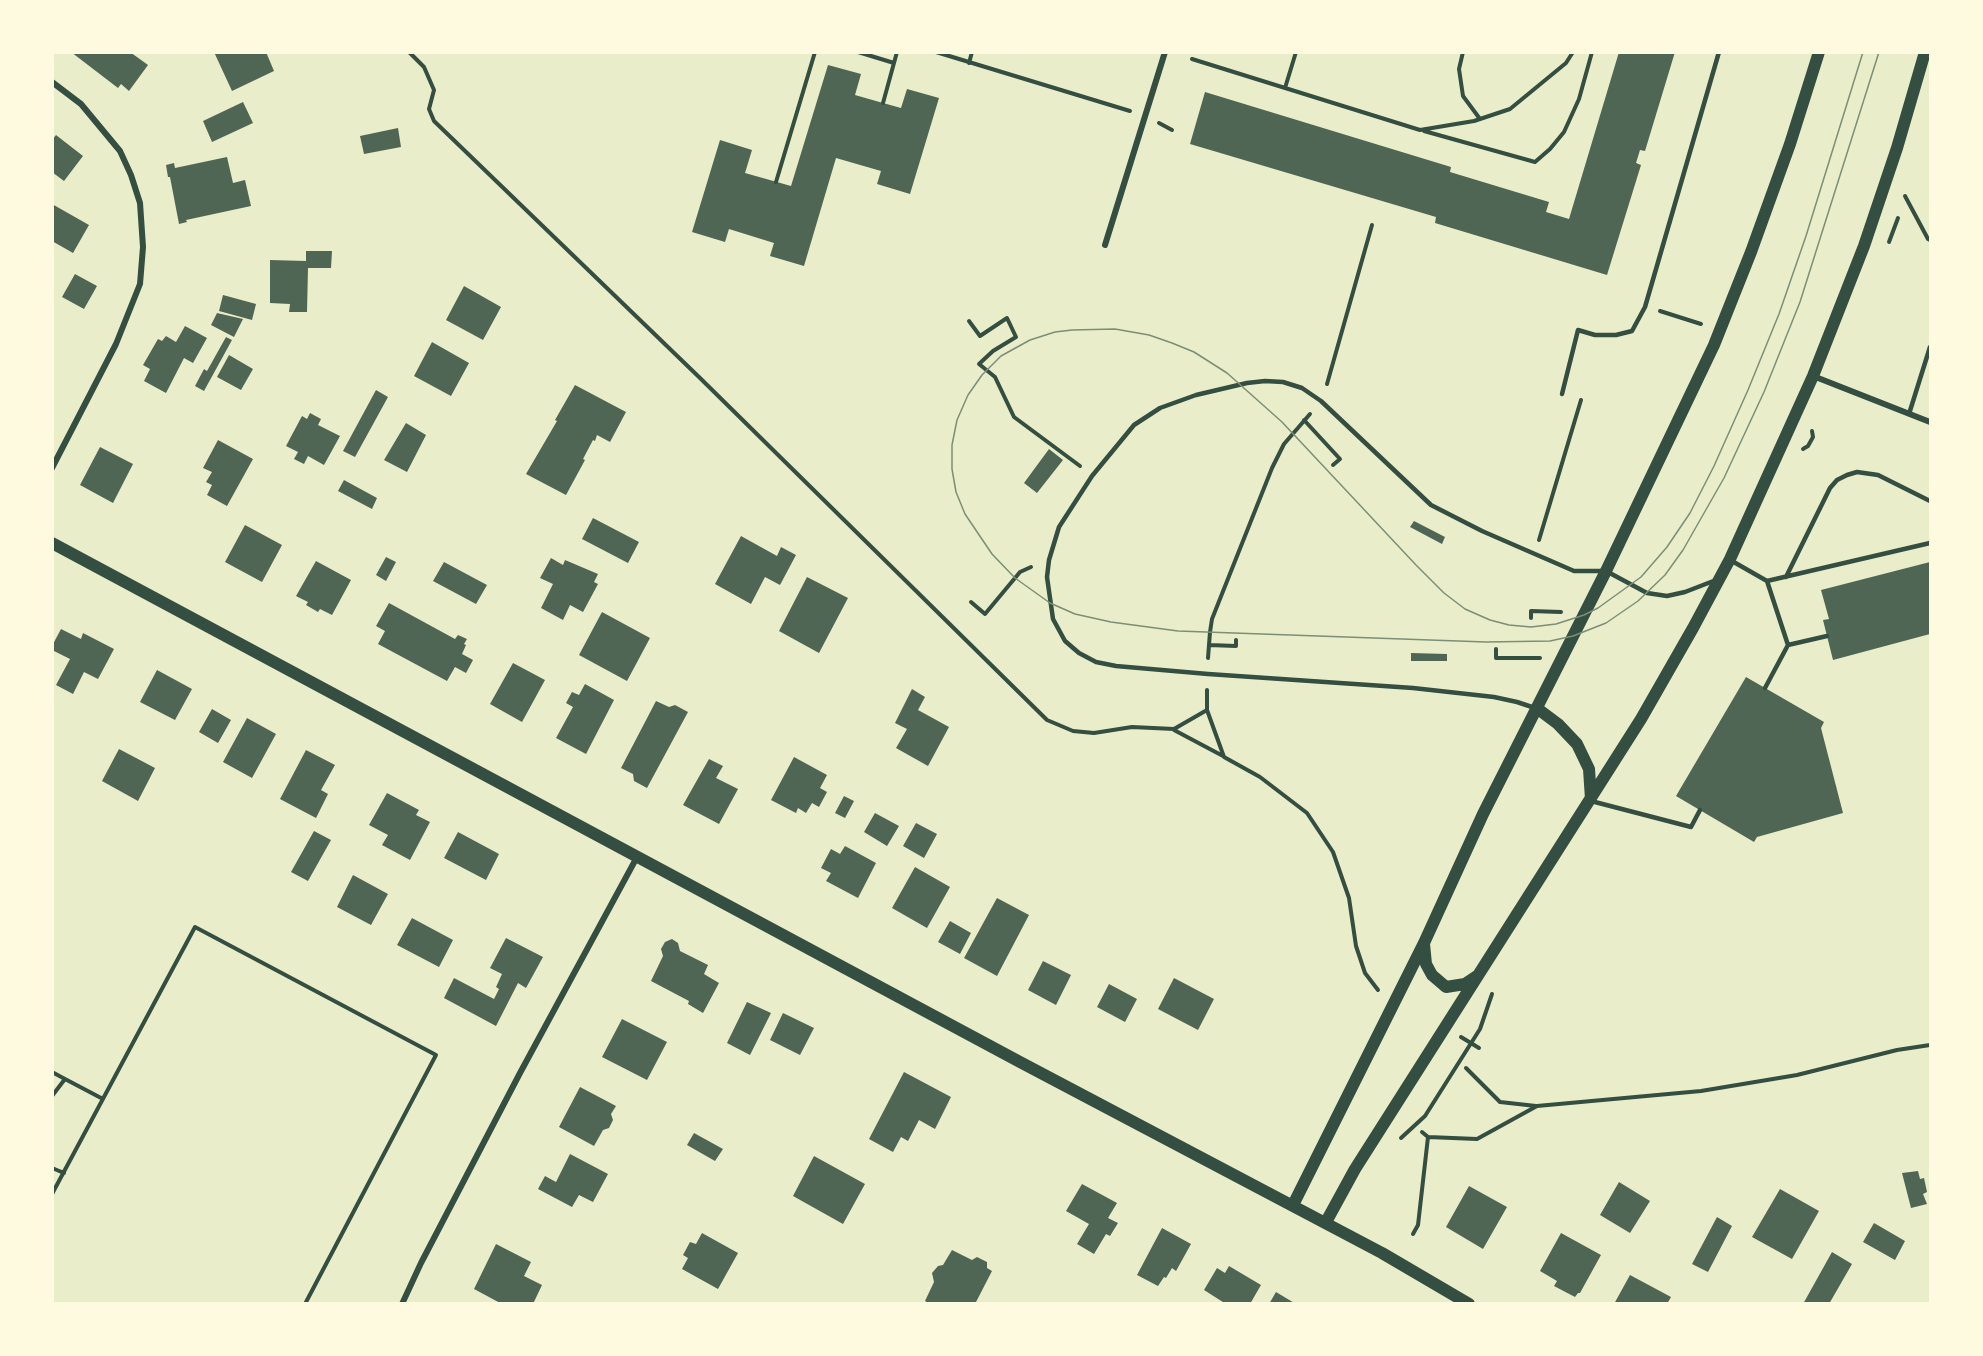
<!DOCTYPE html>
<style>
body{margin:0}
#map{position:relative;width:1983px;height:1356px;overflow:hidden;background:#e9edc9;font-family:"IBM Plex Serif",serif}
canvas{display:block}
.frame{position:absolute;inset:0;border:54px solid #fefae0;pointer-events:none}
</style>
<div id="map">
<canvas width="1983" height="1356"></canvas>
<div class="frame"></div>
</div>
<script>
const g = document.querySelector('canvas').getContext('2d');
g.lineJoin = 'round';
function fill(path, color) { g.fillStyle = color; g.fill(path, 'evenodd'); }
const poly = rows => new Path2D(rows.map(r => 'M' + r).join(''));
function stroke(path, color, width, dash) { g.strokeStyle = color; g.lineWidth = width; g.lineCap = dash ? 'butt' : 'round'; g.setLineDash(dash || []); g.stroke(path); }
fill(poly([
 [71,52,130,52,148,65,129,91,121,84,118,88],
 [214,52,266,52,274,71,232,91],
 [1619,52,1675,52,1645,151,1640,150,1636,163,1641,165,1607,275,1435,223,1436,217,1190,144,1205,92,1451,167,1450,172,1549,202,1546,212,1569,219],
 [828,65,861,74,855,95,883,103,901,108,907,89,939,98,910,194,877,184,881,171,836,158,804,266,770,256,774,243,729,229,725,242,692,232,720,140,752,150,745,173,791,186],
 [243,102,253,123,212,142,203,121],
 [398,128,401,147,364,154,360,136],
 [56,135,83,156,64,181,52,172,52,140],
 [227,157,233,183,245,180,251,206,186,220,187,222,179,224,170,177,168,177,166,165,174,163,175,168],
 [52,204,89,225,73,253,52,241],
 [306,251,332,251,331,268,308,268,307,312,289,312,290,304,270,303,270,260,306,261],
 [75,274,97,286,84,309,62,297],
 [464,286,501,307,483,340,446,320],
 [223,295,256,304,252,320,219,311],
 [217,313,243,319,234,337,211,325],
 [185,326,207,338,193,363,184,358,166,393,144,381,150,369,143,365,158,339,162,341,166,336,176,342],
 [226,337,232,340,204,391,195,386,204,369,207,371],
 [432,342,469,363,451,396,414,376],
 [229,355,253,369,241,390,217,377],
 [575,385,626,412,610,442,597,435,595,441,593,440,583,459,585,460,566,495,526,474,557,421,555,420],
 [376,390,388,397,355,457,343,451],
 [310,413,321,419,318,425,340,436,324,465,308,456,304,464,294,459,298,452,286,446,302,416,307,419],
 [406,423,426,435,407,472,384,460],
 [218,440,253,459,227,506,207,495,212,485,206,482,212,472,203,468],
 [100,447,133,464,113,503,80,485],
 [1049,449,1063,460,1037,493,1024,483],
 [344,480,377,498,372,509,338,491],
 [593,518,639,542,628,563,582,539],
 [1414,521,1445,537,1442,544,1410,527],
 [245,525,282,545,262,582,225,562],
 [741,536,777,556,781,547,796,555,780,585,765,577,751,604,715,584],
 [386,557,396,562,386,581,376,575],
 [551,558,563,565,565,560,598,574,594,582,598,584,583,612,570,605,563,620,541,608,553,584,540,578],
 [316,561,351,580,332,615,320,609,318,612,306,605,308,602,296,596],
 [444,562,487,585,476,604,433,581],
 [1930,562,1930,634,1833,660,1823,620,1829,619,1821,590],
 [807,577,848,598,819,653,779,631],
 [389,603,455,639,458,635,467,639,464,644,466,645,462,654,473,660,466,673,455,667,447,681,378,644,385,631,376,626],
 [602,612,650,638,627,681,579,655],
 [61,629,81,639,83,633,114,649,98,679,84,672,73,694,56,685,70,659,52,650,52,646],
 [1411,653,1447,654,1447,661,1411,661],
 [513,663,545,680,522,722,490,704],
 [157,670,192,689,175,720,140,702],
 [1746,677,1824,722,1821,728,1843,813,1757,837,1754,842,1676,796],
 [585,684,614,700,586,754,556,738,573,707,566,703,572,692,579,695],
 [912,689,925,697,918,710,949,727,928,766,896,748,907,729,895,723],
 [656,701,669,707,675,705,688,712,647,788,634,781,633,774,621,768],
 [212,709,231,720,218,743,199,732],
 [247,718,276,734,252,778,223,762],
 [119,749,155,768,138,801,102,781],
 [306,750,335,765,321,790,328,794,316,818,280,799],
 [794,757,827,775,820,788,827,792,819,807,812,803,806,813,798,808,796,813,771,800],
 [709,759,723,766,716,778,738,789,719,824,683,805],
 [387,793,419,810,416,815,430,822,410,860,382,845,388,835,369,825],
 [844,796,854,801,845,818,835,813],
 [875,813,899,826,887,846,864,832],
 [916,823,937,834,924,858,903,846],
 [314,831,331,840,308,881,291,872],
 [458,832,499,854,486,880,444,858],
 [845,846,876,863,858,898,826,881,831,873,821,868,831,849,840,854],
 [915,867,950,887,927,928,892,908],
 [353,875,388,894,371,925,337,907],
 [997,898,1029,915,997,976,964,958],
 [412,918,453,940,439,967,397,945],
 [950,921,971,933,960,954,938,942],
 [506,938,543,957,526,988,518,983,496,1026,444,998,454,978,494,999,499,989,496,987,502,974,490,968],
 [672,939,678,943,680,951,708,965,704,974,719,983,703,1013,688,1004,689,1001,651,981,663,956,661,949,665,942],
 [1043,961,1071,975,1056,1005,1028,990],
 [1174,978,1214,999,1198,1030,1158,1009],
 [1109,984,1137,999,1125,1022,1097,1007],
 [747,1002,771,1013,750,1055,727,1043],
 [783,1013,814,1028,800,1055,770,1040],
 [622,1019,667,1042,647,1080,602,1057],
 [904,1072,951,1097,935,1129,919,1120,908,1141,901,1137,893,1152,869,1139],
 [580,1087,616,1106,611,1114,613,1120,609,1128,603,1130,594,1146,559,1127],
 [694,1133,723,1149,715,1161,687,1145],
 [570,1154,608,1174,593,1202,579,1195,572,1207,538,1189,545,1176,556,1182],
 [814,1156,865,1184,843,1224,793,1196],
 [1918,1171,1920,1179,1924,1178,1927,1192,1923,1194,1927,1204,1911,1208,1902,1173],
 [1619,1182,1650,1201,1630,1233,1600,1215],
 [1082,1184,1117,1203,1108,1218,1118,1223,1110,1236,1106,1234,1094,1254,1077,1244,1089,1224,1066,1211],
 [1469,1186,1507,1207,1483,1249,1446,1227],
 [1780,1189,1819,1211,1792,1259,1752,1237],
 [1717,1217,1732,1226,1708,1272,1692,1264],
 [1874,1223,1905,1241,1895,1260,1863,1242],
 [1162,1228,1191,1244,1176,1271,1172,1268,1166,1278,1164,1277,1158,1286,1137,1275],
 [702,1233,738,1253,718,1289,682,1269,688,1258,683,1255,690,1242,696,1244],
 [1561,1233,1601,1255,1580,1293,1578,1293,1575,1297,1554,1286,1557,1281,1540,1271],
 [496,1244,531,1262,524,1276,542,1285,533,1304,502,1304,474,1289],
 [952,1250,972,1260,977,1257,987,1262,987,1268,992,1271,975,1304,930,1304,925,1301,934,1282,932,1273,938,1266,943,1265],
 [1832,1252,1852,1264,1829,1304,1803,1304],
 [1229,1266,1261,1285,1250,1304,1226,1304,1204,1290,1217,1268,1225,1273],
 [1630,1275,1671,1297,1667,1304,1614,1304],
 [1276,1292,1296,1304,1269,1304]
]), '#4f6655');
stroke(poly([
 [409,52,424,67,434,90,429,109,434,121,700,378,1047,720,1073,731,1094,733,1132,727,1174,729,1207,710],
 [858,52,894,63],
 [936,52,1130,111],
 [1463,52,1459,69,1463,96,1480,119],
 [1192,59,1420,130,1474,121,1510,109,1566,63,1573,52],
 [969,63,972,52],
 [1285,88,1296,52],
 [883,103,897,52],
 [1159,123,1172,130],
 [1424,131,1535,162,1550,149,1564,132,1579,99,1592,52],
 [776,182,815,52],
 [1905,196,1928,239,1930,240],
 [1889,242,1898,218],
 [1660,311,1701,324],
 [969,321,980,336,1007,318,1016,337,993,351,979,364,995,377,1014,417,1080,466],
 [1327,384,1372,225],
 [1304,420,1340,459,1333,465],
 [1803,449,1808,446,1813,437,1812,431],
 [1539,540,1581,400],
 [971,602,985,614,1020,572,1031,567],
 [1531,618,1531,611,1561,612],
 [1209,645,1236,646,1236,640],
 [1496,649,1496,658,1540,658],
 [1208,658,1210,632,1212,619,1272,468,1284,444,1310,414],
 [1207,690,1207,710,1224,757,1260,777,1307,813,1333,852,1349,898,1356,946,1365,973,1378,990],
 [1174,730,1223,756],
 [1461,1037,1479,1048],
 [1466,1068,1500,1102,1536,1106],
 [52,1072,65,1079,52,1096],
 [65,1079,103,1099],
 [1422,1132,1428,1137,1477,1139,1537,1106,1701,1091,1797,1075,1897,1050,1930,1045],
 [1401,1138,1425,1116,1480,1029,1492,994],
 [52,1168,64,1173],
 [52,1194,195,927,436,1055,305,1304],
 [1413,1234,1418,1225,1428,1137]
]), '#344e41', 4);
stroke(poly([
 [1562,394,1578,330,1595,335,1616,335,1632,331,1645,307,1719,52],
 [1909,414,1930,347],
 [1732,561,1767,581,1788,645,1765,688],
 [1786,577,1830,488,1837,480,1847,475,1857,472,1878,475,1930,501],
 [1767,581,1930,543],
 [1788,645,1827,636],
 [1535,708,1517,702,1494,697,1413,688,1208,674,1116,666,1096,662,1079,653,1065,641,1053,619,1047,577,1049,560,1059,527,1092,476,1134,425,1160,408,1196,395,1247,383,1265,381,1283,382,1302,388,1321,401,1431,505,1482,531,1574,571,1606,571,1647,593,1667,596,1685,592,1716,580],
 [1591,801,1691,827,1700,810]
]), '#344e41', 4.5);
stroke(poly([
 [52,82,81,104,120,151,131,175,140,203,143,247,140,284,116,344,52,468],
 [1105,245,1165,52],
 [1813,376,1930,422],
 [402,1304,421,1263,520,1073,637,857]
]), '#344e41', 6);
stroke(poly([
 [52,543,1020,1062,1382,1253,1469,1304],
 [1538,709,1558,724,1577,744,1589,769,1591,799],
 [1424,944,1426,964,1432,975,1446,987,1465,984,1477,976],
 [1293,1205,1424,943,1483,814,1606,571,1714,345,1751,252,1790,144,1819,52],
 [1326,1222,1355,1169,1641,719,1693,628,1730,559,1813,376,1864,246,1897,148,1925,52]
]), '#344e41', 12);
stroke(poly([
 [1863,52,1806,236,1779,314,1748,390,1714,466,1690,513,1667,547,1641,577,1598,608,1584,615,1556,624,1531,627,1509,625,1490,620,1465,609,1444,593,1416,565,1282,422,1227,373,1194,352,1172,343,1149,335,1115,329,1072,330,1055,332,1030,340,1001,356,982,375,968,395,957,420,952,445,952,469,956,492,965,514,992,554,1015,578,1050,603,1075,614,1111,622,1178,631,1486,642,1550,641,1573,636,1606,623,1638,601,1665,575,1683,550,1724,478,1764,392,1800,302,1879,52]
]), '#7c8e77', 1.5);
</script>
